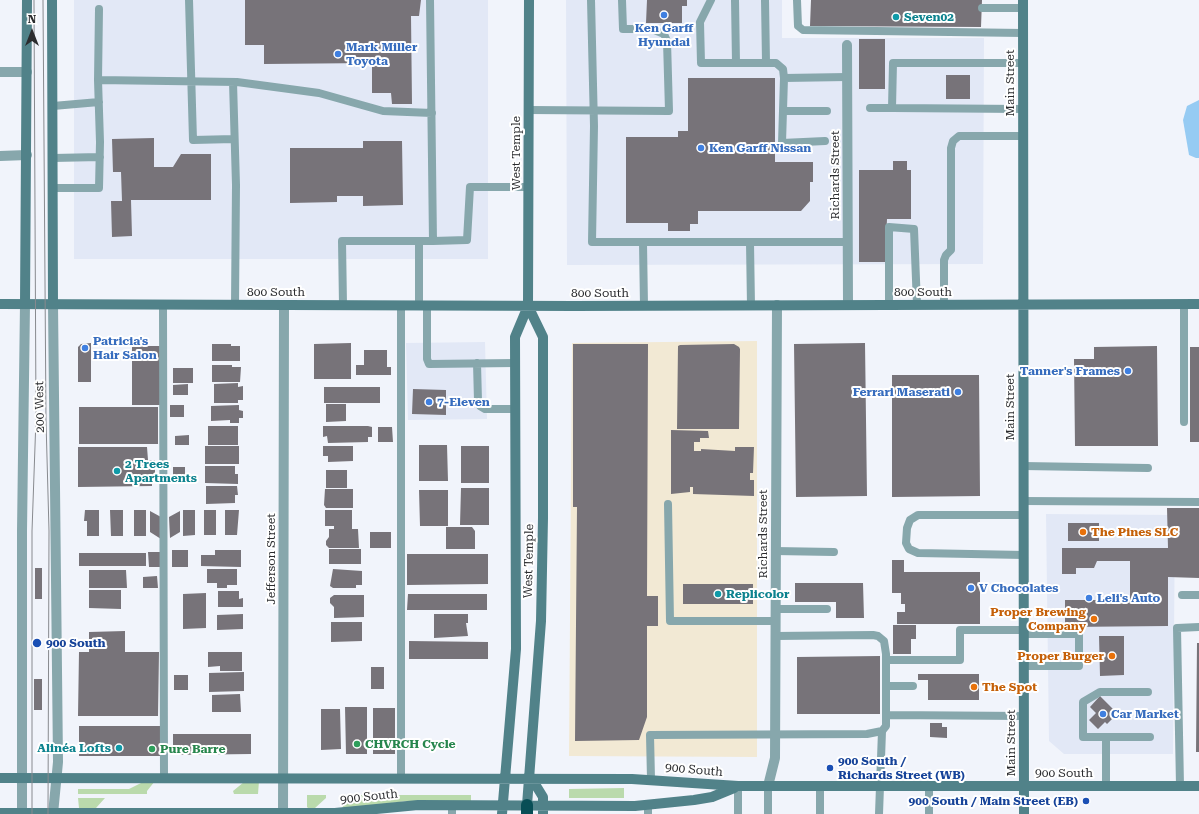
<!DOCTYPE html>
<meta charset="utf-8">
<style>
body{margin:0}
#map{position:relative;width:1199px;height:814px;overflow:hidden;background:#f1f4fb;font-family:"Roboto Serif",serif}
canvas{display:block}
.north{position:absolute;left:12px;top:12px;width:40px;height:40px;-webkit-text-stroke:3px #fff;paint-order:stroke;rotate:0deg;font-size:11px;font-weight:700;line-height:16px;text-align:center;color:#2b2c2f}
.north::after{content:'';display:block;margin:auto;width:14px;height:18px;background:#2b2c2f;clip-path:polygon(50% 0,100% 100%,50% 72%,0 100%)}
</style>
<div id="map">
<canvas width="1199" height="814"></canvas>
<div class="north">N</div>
</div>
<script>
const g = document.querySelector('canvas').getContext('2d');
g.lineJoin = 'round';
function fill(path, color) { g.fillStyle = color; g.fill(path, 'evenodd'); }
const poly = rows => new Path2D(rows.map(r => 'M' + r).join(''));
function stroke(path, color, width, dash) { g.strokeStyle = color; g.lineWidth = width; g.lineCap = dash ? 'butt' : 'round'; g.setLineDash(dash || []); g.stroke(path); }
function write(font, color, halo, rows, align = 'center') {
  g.font = font + ' "Roboto Serif",serif'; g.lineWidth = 4; g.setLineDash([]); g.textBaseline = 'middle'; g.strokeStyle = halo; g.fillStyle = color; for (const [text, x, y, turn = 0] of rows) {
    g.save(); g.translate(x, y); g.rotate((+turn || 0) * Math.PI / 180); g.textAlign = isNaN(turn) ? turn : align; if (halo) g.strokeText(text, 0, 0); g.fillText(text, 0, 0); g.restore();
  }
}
fill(poly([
 [74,0,488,0,488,259,74,259],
 [566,0,782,0,782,38,984,38,983,264,567,265],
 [485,342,487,419,408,420,406,343],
 [1046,514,1175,515,1173,754,1064,754,1049,741]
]), '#e2e8f6');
fill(poly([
 [757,341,757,757,569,756,572,343]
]), '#f2e9d4');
fill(poly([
 [145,781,155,781,147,791,147,794,78,794,78,789,129,789],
 [259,781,258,794,234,794,233,791,244,782],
 [624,788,624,798,569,798,569,789],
 [307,795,326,795,326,798,315,808,308,808,307,807],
 [350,795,471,795,471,801,407,801,345,809,342,808],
 [78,798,105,798,96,808,79,808]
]), '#badaac');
fill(poly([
 [1199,100,1199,158,1196,158,1189,155,1183,120,1187,106]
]), '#96cbf3');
fill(poly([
 [245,0,421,0,419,16,411,16,412,104,392,104,391,93,372,93,372,63,264,64,264,45,245,45],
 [647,0,687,0,687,6,682,6,682,23,646,23],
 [811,0,982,0,981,27,810,26],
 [859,39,885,39,885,89,859,89],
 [946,75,970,75,970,99,946,99],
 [688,78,775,78,775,162,813,162,813,182,810,182,810,201,801,211,698,211,698,224,690,224,690,231,668,231,668,223,626,223,626,137,678,137,678,131,688,131],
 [154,138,154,167,173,167,181,154,211,154,211,200,131,200,132,236,112,237,111,201,122,201,121,172,113,172,112,139],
 [363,141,402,141,403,205,363,206,363,196,337,196,337,202,290,203,290,148,363,148],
 [893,161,907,161,907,170,911,170,911,219,887,219,885,262,859,262,859,170,893,170],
 [91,343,91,382,78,382,78,347,81,344],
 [351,343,351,379,314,379,314,344],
 [865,343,867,496,796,497,794,344],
 [212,344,231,344,231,346,240,346,240,361,212,361],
 [573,344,648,344,647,596,658,596,658,626,647,626,647,717,639,740,575,741,577,507,573,507],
 [734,344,739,347,740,349,739,429,677,429,678,346,680,345],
 [132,346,160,346,160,405,132,405],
 [1157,346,1158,446,1075,446,1074,359,1094,359,1094,347],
 [1190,347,1199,347,1199,442,1190,442],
 [364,350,387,350,387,367,391,367,391,375,356,375,356,365,364,365],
 [212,365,232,365,232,367,241,367,240,382,212,382],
 [173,368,193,368,193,383,173,383],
 [892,375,979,375,980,496,892,497],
 [238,383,238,387,243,386,243,400,238,400,238,403,214,403,214,384],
 [188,384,188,395,173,395,173,385],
 [324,387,380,387,380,403,324,403],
 [413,389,446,390,446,415,412,414],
 [326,404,346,404,346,421,326,422],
 [170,405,184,405,184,417,170,417],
 [239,405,239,410,243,411,243,418,239,418,239,423,230,423,230,420,211,421,211,406],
 [79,407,158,407,158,444,79,444],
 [208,426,238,426,238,445,208,445],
 [323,426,368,426,372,427,372,437,368,437,368,442,328,443,327,436,323,437],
 [378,427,392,427,393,442,378,442],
 [671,430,708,431,709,438,700,438,700,442,694,442,694,451,701,451,701,449,735,451,735,447,754,447,753,473,750,473,750,480,754,480,754,496,693,494,693,487,690,487,690,492,671,494],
 [189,435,189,445,175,445,175,436],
 [419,445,447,445,448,481,419,481],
 [205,446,239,446,239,464,205,464],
 [323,446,353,446,353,461,328,462,328,456,323,456],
 [461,446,489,446,489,483,461,483],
 [78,447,147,447,148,460,155,460,155,482,152,482,152,486,78,487],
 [205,466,235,466,235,474,238,474,238,484,205,483],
 [173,467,185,467,185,478,173,477],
 [326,470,347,470,347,488,326,488],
 [206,486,237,486,238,495,235,495,235,503,206,504],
 [461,488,489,488,489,525,460,525],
 [325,489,353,489,353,508,326,508,324,505],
 [419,490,448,490,448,526,420,526],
 [1167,508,1199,508,1199,578,1168,577,1168,626,1065,627,1065,600,1130,600,1130,561,1097,561,1094,568,1076,568,1076,574,1062,574,1062,548,1168,548],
 [85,510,99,510,99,536,87,536,87,521,84,521],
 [110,510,123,510,123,536,111,536],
 [134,510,146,510,146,536,134,536],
 [183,510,195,510,195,535,183,536],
 [204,510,216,510,216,535,204,535],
 [225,510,239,510,237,535,225,535],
 [325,510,352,510,352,529,358,529,359,548,329,548,326,545,326,541,329,537,329,529,334,529,334,526,325,526],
 [150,511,161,517,161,539,150,532],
 [180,511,180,532,170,538,169,517],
 [1068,523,1099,523,1099,541,1068,541],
 [446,527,472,527,475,531,475,549,446,549],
 [370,532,391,532,391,548,370,548],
 [329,549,361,549,361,564,329,564],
 [172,550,188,550,188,567,172,567],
 [215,550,241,550,241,567,201,566,201,555,215,555],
 [148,552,160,552,160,567,149,567],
 [79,553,146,553,146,566,79,566],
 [407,554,488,554,488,584,407,585],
 [892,560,904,560,904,572,980,572,980,624,897,624,897,612,905,612,905,604,901,604,901,593,892,593],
 [35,568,42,568,42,599,35,599],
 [207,569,237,569,237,585,227,585,227,588,217,588,217,583,207,583],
 [333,569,362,571,362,585,356,585,356,588,333,588,330,586],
 [89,570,126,570,127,588,89,588],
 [157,576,158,588,143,588,143,577],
 [795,583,863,583,864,618,836,618,836,602,795,602],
 [683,584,753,584,753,604,683,604],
 [89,590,121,590,121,609,89,608],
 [218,591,239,591,239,599,243,598,243,607,218,607],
 [206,593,206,628,183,629,183,594],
 [408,594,487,594,487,610,407,610],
 [334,595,364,595,364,617,334,618,334,607,330,603,330,598],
 [243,614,243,629,217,630,217,615],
 [434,614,468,614,468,623,466,623,468,636,434,638],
 [331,622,362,622,362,641,331,642],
 [893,625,916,625,916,639,911,639,911,654,893,654],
 [125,631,125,652,101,652,159,652,158,716,78,716,79,652,89,652,89,632],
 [1099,636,1124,636,1124,675,1100,676],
 [409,641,488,642,488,659,409,659],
 [1197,643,1199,643,1199,752,1196,752],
 [208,652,242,652,242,671,220,671,220,666,208,667],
 [880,656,880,714,797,714,797,657],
 [371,667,384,667,384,689,371,689],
 [244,672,244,691,209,692,209,673],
 [918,674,979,674,979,700,928,700,928,680,918,680],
 [174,675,188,675,188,690,174,690],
 [34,679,42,679,42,710,34,710],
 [240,694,241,712,212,712,212,695],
 [1100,696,1115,711,1111,715,1113,718,1107,724,1105,722,1098,729,1089,720,1096,713,1090,707],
 [345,707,367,707,367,754,346,754],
 [373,708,395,708,395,754,373,754],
 [321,709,340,709,341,749,321,750],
 [930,723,942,723,942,727,947,727,947,738,930,737],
 [79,726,160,726,160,756,79,756],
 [173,734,251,734,251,754,173,755]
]), '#777379');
stroke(poly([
 [189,0,193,140,234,139],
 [591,0,594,126,592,242,848,242],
 [711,0,700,22,701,63,776,63,783,69,784,78,782,143,825,141],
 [735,0,736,63],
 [765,0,766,62],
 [797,0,798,26,803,30,1023,33],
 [982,8,1023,8],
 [1023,63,893,63,892,108,1023,109],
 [784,78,847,77],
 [98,80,99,9],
 [233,82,236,185,235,305],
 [53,106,99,102],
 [870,108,892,108],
 [529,110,669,111,667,41,664,34,652,29,623,29,622,0],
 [783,111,827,111],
 [53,158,100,157],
 [53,188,99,188,100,142,98,80,237,82,319,93,383,111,432,113],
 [433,241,467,240,470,187,529,187],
 [643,243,644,306],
 [750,243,751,306],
 [1184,304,1184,422],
 [163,305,164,779],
 [343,305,342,241,433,241,430,0],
 [889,305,889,227,914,229,917,305],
 [944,305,944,260,946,255,951,250,951,148,953,141,959,136,1023,136],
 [419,306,419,241],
 [427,306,427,359,429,364,515,363],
 [477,363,478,401,480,406,485,409,516,409],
 [1023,466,1148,468],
 [1023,501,1199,502],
 [668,504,670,621,775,621],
 [1023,515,918,515,910,520,907,528,906,543,909,549,918,553,1024,555],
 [775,551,834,552],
 [1182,595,1199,595],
 [775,609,827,609],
 [886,660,960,660,960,630,1023,630],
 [1023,666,1079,666,1079,634,1023,634],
 [886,686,913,686],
 [886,715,1024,716],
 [1106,737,1083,737,1083,702,1100,692,1148,692],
 [401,778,401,306],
 [651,779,650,735,867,734,882,731,886,726,886,654,884,641,878,636,873,635,775,636],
 [929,785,929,814],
 [768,786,768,814],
 [820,786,820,814],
 [1106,786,1106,737,1150,737],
 [1180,786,1177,628,1199,627],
 [452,805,452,814],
 [648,805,648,814],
 [738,814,738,786],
 [879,814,882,731]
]), '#87a7ac', 8);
stroke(poly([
 [847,45,848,305],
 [0,72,27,72],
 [0,156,27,155],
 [768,786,775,758,777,305],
 [22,814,22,531,25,304],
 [53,814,58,762,53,304],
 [283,814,284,305]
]), '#87a7ac', 10);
stroke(poly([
 [52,0,53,304],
 [1023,0,1024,814],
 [0,304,574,306,1199,304],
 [25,304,27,0],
 [0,778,632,779,738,786,1199,786],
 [529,779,535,784,543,797,543,814],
 [527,805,541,621,543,518,543,337,528,306],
 [0,813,335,813,418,805,635,806,694,800,712,797,734,788],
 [502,814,516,649,515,337,528,306,529,0]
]), '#518289', 10);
stroke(poly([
 [527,814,527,805]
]), '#084e56', 12);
stroke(poly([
 [43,0,46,421,49,531,48,814],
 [32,814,32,531,36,418,34,0]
]), '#888a8f', 1);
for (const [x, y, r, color] of [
 [664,15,4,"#3f7fe0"],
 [896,17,4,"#0f9aa8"],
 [338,54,4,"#3f7fe0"],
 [701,148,4,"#3f7fe0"],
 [85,348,4,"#3f7fe0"],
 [1128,371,4,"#3f7fe0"],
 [958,392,4,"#3f7fe0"],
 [429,402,4,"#3f7fe0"],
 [117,471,4,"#0f9aa8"],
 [1083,532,4,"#e8710a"],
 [971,588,4,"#3f7fe0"],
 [718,594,4,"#0f9aa8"],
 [1089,598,4,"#3f7fe0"],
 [1094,619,4,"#e8710a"],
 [37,643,5,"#1a4fb4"],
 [1112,656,4,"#e8710a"],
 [974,687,4,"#e8710a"],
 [1103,714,4,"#3f7fe0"],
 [357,744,4,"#2e9e5b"],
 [119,748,4,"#0f9aa8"],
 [152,749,4,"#2e9e5b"],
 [830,768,4,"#1a4fb4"],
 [1086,801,4,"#1a4fb4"]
]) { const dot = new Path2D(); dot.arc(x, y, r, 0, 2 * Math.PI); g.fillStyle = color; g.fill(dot); stroke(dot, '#fff', 1.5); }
write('bold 12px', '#0d838f', '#fff', [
 ["Seven02",904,17],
 ["2 Trees",125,464],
 ["Apartments",125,478],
 ["Replicolor",726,594],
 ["Alinéa Lofts",111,748,"right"]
], 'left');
write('bold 12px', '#366cbe', '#fff', [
 ["Ken Garff",664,28,"center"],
 ["Hyundai",664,42,"center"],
 ["Mark Miller",346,47],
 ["Toyota",346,61],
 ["Ken Garff Nissan",709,148],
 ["Patricia's",93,341],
 ["Hair Salon",93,355],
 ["Tanner's Frames",1120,371,"right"],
 ["Ferrari Maserati",950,392,"right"],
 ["7-Eleven",437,402],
 ["V Chocolates",979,588],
 ["Leli's Auto",1097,598],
 ["Car Market",1111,714]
], 'left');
write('12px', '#2b2c2f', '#fff', [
 ["Main Street",1010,83,-90],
 ["West Temple",516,153,-90],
 ["Richards Street",835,175,-90],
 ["800 South",276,292],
 ["800 South",923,292],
 ["800 South",600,293],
 ["200 West",40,407,-91],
 ["Main Street",1010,407,-90],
 ["Richards Street",763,534,-90],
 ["Jefferson Street",271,559,-90],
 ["West Temple",529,561,-89],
 ["Main Street",1011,743,-90],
 ["900 South",694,770,5],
 ["900 South",1064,773],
 ["900 South",369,797,-6]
]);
write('bold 12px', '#c56008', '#fff', [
 ["The Pines SLC",1091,532],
 ["Proper Brewing",1086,612,"right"],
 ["Company",1086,626,"right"],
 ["Proper Burger",1104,656,"right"],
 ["The Spot",982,687]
], 'left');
write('bold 12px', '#164399', '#fff', [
 ["900 South",46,643],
 ["900 South /",838,761],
 ["Richards Street (WB)",838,775],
 ["900 South / Main Street (EB)",1078,801,"right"]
], 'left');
write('bold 12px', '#27864d', '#fff', [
 ["CHVRCH Cycle",365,744],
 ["Pure Barre",160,749]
], 'left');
</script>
